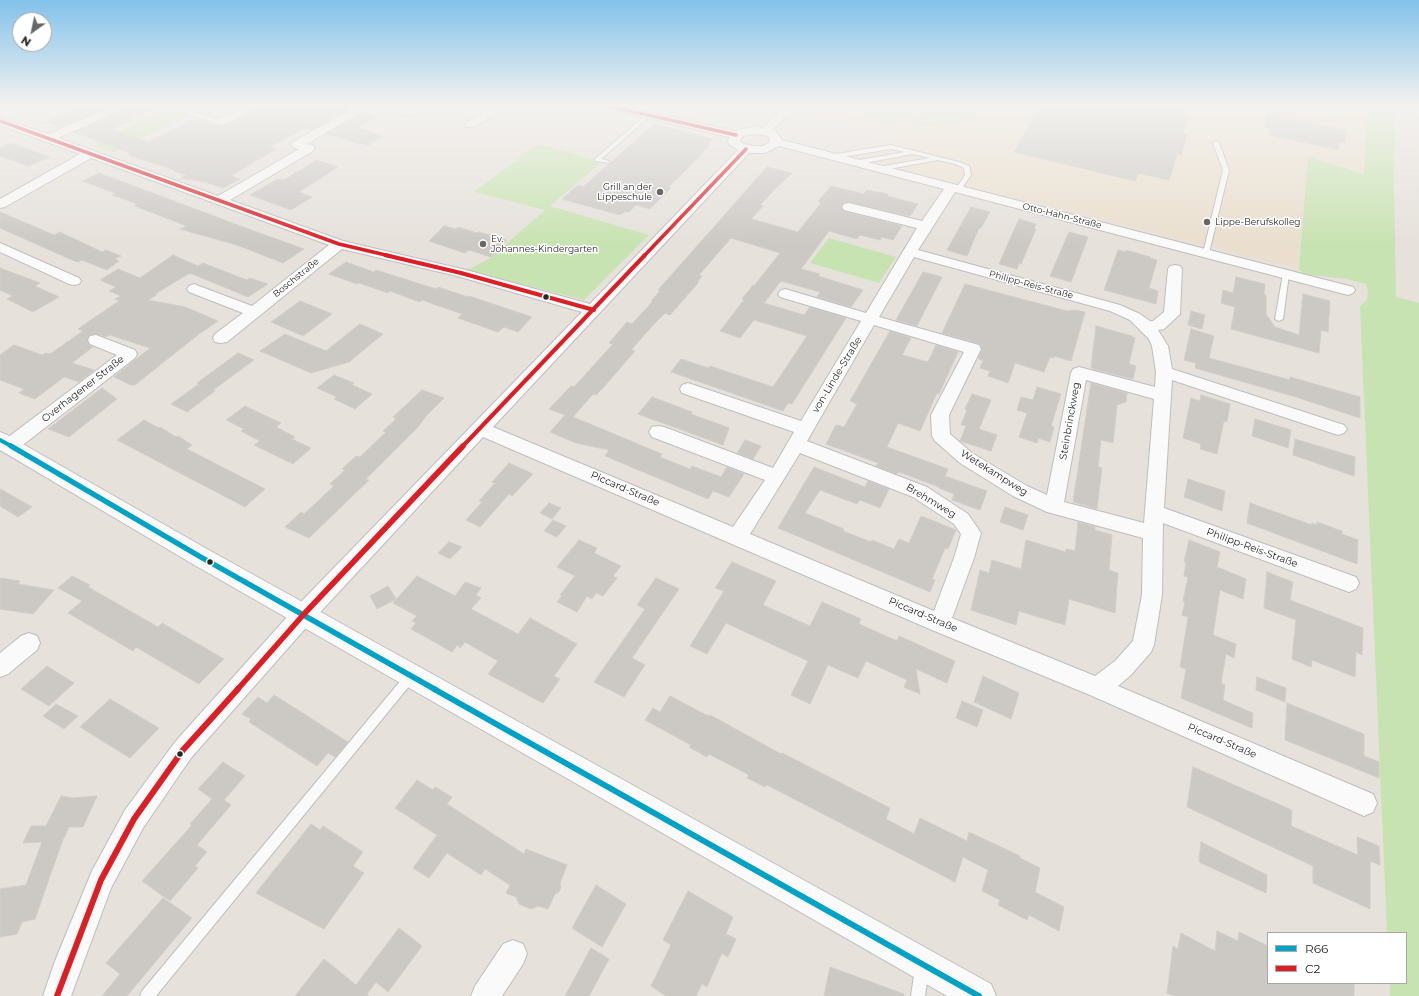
<!DOCTYPE html>
<meta charset="utf-8">
<style>
body{margin:0}
#map{position:relative;width:1419px;height:996px;overflow:hidden;background:#e6e1db;font-family:Montserrat,sans-serif}
canvas{display:block}
.legend{position:absolute;left:1267px;top:932px;width:140px;height:52px;box-sizing:border-box;background:#fff;border:1px solid #a8a8a8;margin:0;padding:5px 7px;list-style:none;font-size:12px;color:#262626}
.legend li{display:flex;align-items:center;gap:8px;height:20px}
.legend b{width:20px;border:1px solid #a8a8a8}
.north{position:absolute;left:12px;top:12px;width:40px;height:40px;box-sizing:border-box;background:#fff;border:1px solid #a8a8a8;border-radius:50%;rotate:213deg;font-size:11px;font-weight:700;line-height:16px;text-align:center;color:#262626}
.north::after{content:'';display:block;margin:auto;width:14px;height:18px;background:#696765;clip-path:polygon(50% 0,100% 100%,50% 72%,0 100%)}
</style>
<div id="map">
<canvas width="1419" height="996"></canvas>
<ul class="legend">
<li><b style="height:5px;background:#02a2c6"></b>R66</li>
<li><b style="height:5px;background:#dc1f25"></b>C2</li>
</ul>
<div class="north">N</div>
</div>
<script>
const g = document.querySelector('canvas').getContext('2d');
g.lineJoin = 'round';
function fill(path, color) { g.fillStyle = color; g.fill(path, 'evenodd'); }
const poly = rows => new Path2D(rows.map(r => 'M' + r).join(''));
function stroke(path, color, width, dash) { g.strokeStyle = color; g.lineWidth = width; g.lineCap = dash ? 'butt' : 'round'; g.setLineDash(dash || []); g.stroke(path); }
function write(font, color, halo, rows, align = 'center') {
  g.font = font + ' Montserrat,sans-serif'; g.lineWidth = 3; g.setLineDash([]); g.textBaseline = 'middle'; g.strokeStyle = halo; g.fillStyle = color; for (const [text, x, y, turn = 0] of rows) {
    g.save(); g.translate(x, y); g.rotate((+turn || 0) * Math.PI / 180); g.textAlign = isNaN(turn) ? turn : align; if (halo) g.strokeText(text, 0, 0); g.fillText(text, 0, 0); g.restore();
  }
}
fill(poly([
 [825,105,1367,105,1364,174,1308,156,1299,269,834,152,884,143,892,134,888,131,807,111]
]), '#eadfce');
fill(poly([
 [169,105,245,105,229,113,220,111,202,119,186,116,114,152,94,146],
 [872,105,900,105,909,109,912,114,910,118,903,121,884,122,875,120,868,116,866,111],
 [918,105,928,105,973,114,972,117,958,124,944,124,920,127,917,126,923,121,925,116,924,110,917,106],
 [1367,105,1395,105,1394,179,1396,297,1419,303,1419,996,1390,996,1390,983,1406,983,1406,933,1387,933,1360,306,1367,300,1368,290,1365,284,1347,279,1303,274,1299,269,1308,156,1364,174],
 [538,144,602,162,550,206,649,235,584,300,467,270,489,259,545,210,474,192],
 [829,238,896,257,879,283,810,263]
]), '#c8e3b2');
fill(poly([
 [1318,105,1358,105,1357,121,1317,113]
]), '#d5e8ae');
const building = poly([
 [86,105,113,105,60,127,46,122,86,105],
 [132,105,163,105,111,129,148,142,195,119,223,127,265,105,337,105,351,108,312,130,305,128,269,147,276,149,230,176,240,179,223,188,205,182,181,178,187,175,174,171,175,170,131,156,128,154,130,153,74,132,129,108,132,105],
 [1064,105,1156,105,1190,112,1183,134,1187,135,1181,155,1177,154,1169,180,1138,173,1135,181,1014,152,1040,106,1061,111,1064,105],
 [365,112,378,115,358,128,382,136,368,146,327,134,365,112],
 [1267,114,1345,130,1345,143,1339,142,1339,150,1269,135,1271,128,1265,127,1267,114],
 [654,124,713,139,708,144,711,144,681,175,668,187,671,188,650,209,636,205,629,212,625,211,620,215,562,199,578,185,583,187,654,124],
 [11,143,50,157,29,166,0,156,0,148,11,143],
 [317,160,338,167,299,192,312,197,291,210,250,195,278,179,284,180,317,160],
 [767,167,792,173,776,188,760,205,763,206,751,219,798,232,821,203,818,202,831,186,864,194,866,190,888,194,887,196,918,204,911,215,908,216,849,202,844,203,841,206,844,211,902,226,893,240,882,237,880,240,860,235,857,239,829,231,801,269,820,274,818,276,863,290,851,307,817,297,820,292,781,281,764,303,804,315,810,307,846,318,792,404,788,403,783,411,671,372,681,359,709,368,710,366,773,387,807,336,754,320,740,338,720,331,744,300,742,299,753,285,754,286,780,253,731,238,699,275,702,276,697,282,699,282,670,315,665,313,655,323,631,350,635,351,603,388,596,395,593,394,573,417,662,454,660,457,690,469,692,466,721,477,727,467,744,474,729,497,713,491,708,499,605,456,609,450,576,443,550,432,565,415,549,409,571,386,574,387,613,344,609,343,627,322,632,324,653,301,651,301,660,291,658,290,767,167],
 [99,173,254,231,304,249,283,263,237,245,180,229,187,226,135,206,138,204,112,195,115,193,83,181,99,173],
 [971,207,990,212,981,228,979,228,967,256,947,250,971,207],
 [0,212,54,235,60,232,102,252,106,250,121,256,115,259,119,261,107,270,82,260,78,262,72,260,0,228,0,212],
 [1019,219,1036,224,1034,229,1036,229,1021,264,1019,263,1017,269,999,264,1019,219],
 [444,226,456,229,458,227,477,233,479,232,507,240,491,257,469,250,465,253,429,241,444,226],
 [1069,232,1088,237,1071,282,1050,276,1069,232],
 [1118,250,1126,252,1126,250,1150,257,1150,258,1157,260,1149,288,1158,291,1156,304,1104,290,1118,250],
 [173,255,198,266,203,263,247,280,250,278,268,284,248,297,190,273,155,294,157,295,148,300,185,307,218,321,199,334,135,385,131,385,114,377,150,348,110,335,106,337,96,334,90,335,87,339,89,345,93,347,72,363,94,370,79,382,64,377,35,399,19,393,24,389,0,380,0,355,14,345,42,355,46,353,50,354,83,331,78,329,119,301,115,299,121,296,109,291,116,287,100,280,118,269,140,278,173,255],
 [346,262,374,272,376,270,436,289,438,287,468,297,469,296,532,317,518,332,504,327,498,332,458,318,462,314,422,300,420,302,390,291,388,293,359,283,357,284,329,274,346,262],
 [0,268,40,283,35,286,59,297,33,312,7,299,13,296,0,290,0,268],
 [923,272,942,277,917,326,896,320,923,272],
 [1236,277,1265,284,1264,294,1266,295,1266,314,1275,327,1299,335,1303,294,1330,301,1328,332,1321,330,1319,353,1231,329,1235,307,1221,303,1223,290,1233,293,1236,277],
 [965,284,1067,311,1075,310,1085,312,1071,361,1054,356,1054,358,1050,357,1044,372,1015,363,1008,383,988,376,990,371,980,368,983,361,978,358,982,350,980,344,942,333,965,284],
 [300,301,332,314,303,336,271,322,300,301],
 [1191,311,1205,315,1202,329,1188,325,1191,311],
 [360,324,383,334,349,362,311,373,260,351,285,334,326,351,360,324],
 [1096,326,1132,336,1132,337,1135,338,1129,364,1136,366,1133,379,1093,369,1091,367,1096,326],
 [1191,329,1214,336,1209,358,1290,380,1290,377,1360,397,1360,418,1296,397,1195,368,1196,363,1184,360,1191,329],
 [890,331,911,338,902,355,928,362,936,345,958,352,939,394,937,393,920,431,898,423,887,447,948,469,945,476,987,491,980,510,952,500,954,494,939,488,939,487,899,472,897,474,876,466,878,463,826,444,836,425,844,427,857,404,850,401,890,331],
 [238,353,254,360,213,390,215,391,187,412,171,404,199,384,197,383,238,353],
 [334,375,354,383,352,385,372,394,355,409,334,399,337,397,317,388,334,375],
 [1091,383,1127,393,1126,402,1117,405,1113,443,1101,440,1098,467,1102,468,1097,509,1073,502,1091,383],
 [1037,387,1061,394,1051,426,1054,427,1050,442,1038,438,1037,443,1019,437,1027,413,1017,410,1021,397,1033,400,1037,387],
 [102,388,117,399,69,437,48,429,102,388],
 [422,390,444,398,427,415,417,428,366,479,369,480,309,538,285,527,301,512,304,514,334,486,330,484,345,470,342,469,356,456,360,457,386,432,383,431,396,419,393,417,422,390],
 [972,394,991,400,979,429,997,435,991,451,960,441,966,426,961,425,967,410,965,409,972,394],
 [1201,395,1230,404,1227,422,1224,421,1217,454,1200,449,1201,444,1183,438,1191,398,1200,401,1201,395],
 [652,397,692,412,691,414,729,428,723,445,638,414,652,397],
 [245,406,281,423,276,427,295,437,292,439,311,448,293,464,254,445,260,441,241,431,244,429,226,420,245,406],
 [1255,419,1291,430,1288,448,1252,436,1255,419],
 [144,420,159,428,160,427,176,437,178,436,192,445,187,449,265,489,245,507,117,440,144,420],
 [1295,439,1355,457,1354,476,1293,455,1295,439],
 [745,440,761,446,753,459,737,453,745,440],
 [509,463,533,474,512,496,509,494,480,527,466,520,482,502,479,501,495,483,492,482,509,463],
 [814,467,865,487,868,481,889,489,880,508,860,500,857,504,820,490,805,513,844,529,843,531,871,542,872,540,894,549,899,539,909,543,921,516,956,530,948,549,945,548,932,579,935,580,930,592,778,528,814,467],
 [1188,479,1225,491,1222,511,1184,497,1188,479],
 [0,489,32,507,18,517,0,506,0,489],
 [549,503,561,508,552,519,540,513,549,503],
 [1250,503,1312,525,1312,523,1317,525,1317,522,1342,531,1342,534,1358,540,1357,564,1247,523,1250,503],
 [1005,507,1028,515,1023,530,1000,522,1005,507],
 [553,520,566,526,557,537,544,531,553,520],
 [1078,522,1095,527,1095,530,1112,535,1109,570,1118,573,1115,613,1069,599,1065,625,1019,611,1016,625,971,610,980,570,989,573,992,560,1021,569,1026,540,1066,552,1066,549,1075,551,1078,522],
 [579,540,597,548,594,553,621,566,613,576,617,578,603,596,596,593,592,599,587,596,577,612,557,602,562,596,560,595,575,576,557,567,579,540],
 [1189,540,1220,552,1217,567,1246,579,1243,599,1220,590,1213,635,1236,644,1234,658,1226,654,1221,683,1225,685,1223,700,1253,713,1252,728,1181,698,1186,669,1180,667,1188,617,1182,615,1185,602,1183,601,1188,577,1184,576,1186,563,1184,562,1189,540],
 [449,542,462,547,450,559,438,553,449,542],
 [732,562,776,581,763,605,810,626,822,602,861,619,859,624,897,641,899,636,955,661,947,683,916,669,920,694,904,687,907,680,866,661,858,678,828,665,810,704,791,695,808,661,726,623,707,654,690,646,724,591,715,588,732,562],
 [1267,572,1293,582,1290,600,1363,628,1362,655,1356,652,1355,677,1312,660,1311,667,1292,659,1296,620,1264,608,1267,572],
 [72,576,90,585,88,587,158,627,162,623,224,659,199,684,136,647,133,651,68,613,82,601,58,588,72,576],
 [417,576,455,596,465,582,481,588,476,595,481,598,471,609,518,634,530,618,577,644,554,676,560,679,543,703,488,674,498,661,465,642,460,648,457,645,452,652,411,629,416,623,412,621,417,616,393,603,417,576],
 [0,578,20,581,18,584,54,590,33,614,0,609,0,578],
 [656,578,679,589,632,658,645,665,624,697,594,682,645,609,637,605,656,578],
 [388,586,396,599,377,609,370,596,388,586],
 [47,666,74,683,49,706,21,689,47,666],
 [983,676,1019,693,1011,719,974,702,983,676],
 [1257,677,1286,688,1285,702,1256,690,1257,677],
 [274,695,312,719,348,742,335,757,328,753,317,766,249,722,251,719,242,714,258,697,267,703,274,695],
 [670,696,706,715,712,716,781,754,782,753,890,808,886,819,914,834,920,818,967,841,969,832,1020,856,1020,858,1040,868,1035,892,1064,907,1059,931,1029,915,1027,920,998,905,1000,900,982,891,988,870,963,857,955,882,767,785,765,787,747,778,749,775,709,754,707,757,689,747,691,745,645,720,653,708,660,712,670,696],
 [110,699,159,728,130,758,80,727,110,699],
 [962,701,983,710,977,727,956,718,962,701],
 [1287,703,1364,734,1364,756,1379,762,1379,778,1285,740,1287,703],
 [56,704,78,716,64,729,43,716,56,704],
 [223,762,245,776,224,800,231,805,197,845,207,852,195,866,198,868,170,901,142,881,192,825,190,824,212,799,198,789,223,762],
 [1193,767,1292,810,1291,826,1358,855,1357,837,1379,846,1380,865,1370,861,1370,909,1313,883,1313,866,1187,807,1193,767],
 [417,780,433,790,435,787,452,797,447,804,524,854,526,849,567,865,560,883,561,887,559,892,555,894,548,909,538,906,531,909,519,904,516,897,506,893,510,885,485,869,481,875,447,853,429,878,413,868,437,835,395,808,417,780],
 [61,796,73,798,97,796,83,827,69,827,62,842,35,919,22,922,17,934,0,937,0,889,26,885,42,842,23,843,31,826,46,826,61,796],
 [311,824,320,830,323,826,363,852,353,866,364,873,324,929,256,893,311,824],
 [1201,842,1267,875,1266,893,1199,862,1201,842],
 [596,885,626,904,602,947,572,928,596,885],
 [688,891,733,917,726,934,736,939,728,957,722,953,707,987,702,984,696,996,666,996,651,986,671,945,663,940,688,891],
 [163,898,192,918,127,996,102,996,120,974,106,963,163,898],
 [399,928,422,946,388,992,376,982,367,994,369,996,295,996,324,959,356,985,399,928],
 [1217,931,1238,941,1239,932,1268,946,1268,983,1354,983,1354,996,1174,996,1167,993,1173,946,1178,949,1181,933,1215,951,1217,931],
 [591,948,609,959,589,996,565,996,591,948],
 [830,967,904,994,904,996,824,996,830,967]
]);
fill(building, '#ccc9c5');
stroke(building, '#d1cdc8', 1);
const lane = poly([
 [654,105,659,105,647,119,601,159,609,161,609,163,595,161,595,159,643,117,654,105],
 [779,105,787,105,794,107,791,109,779,106,779,105],
 [189,111,223,121,224,122,221,124,187,114,187,112,189,111],
 [1216,141,1219,143,1229,170,1209,253,1206,255,1203,253,1223,170,1213,143,1216,141],
 [891,145,959,162,969,166,971,175,960,191,958,192,955,190,965,175,964,168,955,164,938,160,878,171,875,169,878,167,930,158,913,154,854,165,851,163,854,161,905,152,891,149,830,159,827,157,830,155,891,145],
 [1286,272,1289,274,1283,319,1279,321,1275,319,1283,274,1286,272],
 [411,671,415,673,416,676,415,679,156,996,140,996,142,991,407,673,411,671],
 [922,962,927,964,929,969,925,996,911,996,915,969,917,964,922,962]
]);
const street = poly([
 [116,105,130,105,128,107,58,138,218,196,299,149,293,148,291,145,293,142,359,105,371,105,370,107,307,144,313,145,315,148,313,151,230,200,343,241,466,270,590,304,738,150,730,145,728,142,729,137,604,108,600,107,599,105,617,105,734,131,757,126,762,128,787,105,798,105,772,130,776,131,782,140,1353,287,1355,290,1353,293,1348,295,955,192,918,250,1120,305,1140,314,1150,321,1153,321,1164,312,1168,269,1170,266,1175,265,1180,266,1182,269,1180,314,1164,329,1158,330,1168,346,1172,369,1344,425,1347,429,1344,433,1338,435,1172,380,1164,508,1356,577,1359,583,1356,589,1349,592,1163,523,1162,595,1154,645,1151,652,1131,675,1118,686,1373,794,1377,803,1373,812,1364,816,1355,812,1090,695,932,630,483,437,312,621,191,758,143,828,111,888,71,996,43,996,55,961,92,871,125,810,175,742,296,607,582,312,457,276,342,249,227,342,221,343,215,342,213,338,215,334,243,313,189,292,187,289,189,286,194,284,199,286,252,306,329,245,91,158,5,207,0,208,0,199,80,154,0,125,0,118,48,134,116,105],
 [757,134,768,136,770,140,769,143,763,146,752,146,744,144,740,141,743,136,757,134],
 [779,146,944,189,922,221,849,203,844,204,842,207,844,210,917,228,866,313,785,289,780,291,778,294,780,297,861,321,801,421,694,385,688,383,682,385,680,389,682,393,794,432,773,468,664,427,658,426,652,427,649,432,652,437,765,480,733,527,493,427,749,153,765,153,779,146],
 [914,257,1110,311,1130,320,1149,339,1152,346,1156,372,1155,387,1079,367,1073,369,1071,373,1047,495,1027,486,972,453,950,434,949,415,981,349,979,345,879,317,914,257],
 [874,325,964,352,931,415,932,436,935,441,960,463,1013,496,1047,512,1143,538,1142,595,1133,641,1115,661,1095,676,952,618,974,558,981,533,968,514,927,487,807,441,874,325],
 [1086,380,1154,399,1144,523,1064,502,1086,380],
 [800,453,913,497,954,524,961,534,954,558,934,611,750,534,800,453],
 [245,105,259,105,257,107,225,124,221,125,217,124,215,122,217,120,245,105],
 [373,105,391,105,416,111,418,113,416,115,412,116,375,107,373,105],
 [494,105,507,105,475,127,467,127,465,125,467,123,494,105],
 [0,243,79,278,81,281,79,284,74,285,69,284,0,252,0,243],
 [96,335,135,350,137,354,135,358,15,451,9,453,3,451,0,446,3,441,117,355,90,344,88,340,90,336,96,335],
 [29,633,37,636,40,643,37,650,8,674,0,677,0,653,21,636,29,633],
 [513,940,523,944,527,954,523,964,502,996,471,996,475,986,503,944,513,940]
]);
const secondary = poly([
 [0,432,7,435,207,549,991,984,996,996,947,996,191,563,0,450,0,432]
]);
stroke(lane, '#bfbdbd', 2);
stroke(street, '#bfbdbd', 2);
stroke(secondary, '#bfbdbd', 2);
fill(lane, '#fbfafa');
fill(street, '#fbfafa');
fill(secondary, '#fbfafa');
stroke(poly([
 [0,440,13,447]
]), '#02a2c6', 4);
stroke(poly([
 [11,446,199,556,436,690]
]), '#02a2c6', 5.5);
stroke(poly([
 [434,689,979,996]
]), '#02a2c6', 6);
stroke(poly([
 [604,105,736,135],
 [0,121,339,244,390,256],
 [644,256,746,149]
]), '#dc1f25', 3.5);
stroke(poly([
 [385,255,461,273,594,310],
 [462,447,645,255]
]), '#dc1f25', 4);
stroke(poly([
 [237,690,304,614,463,446]
]), '#dc1f25', 5.5);
stroke(poly([
 [57,996,101,880,134,819,183,750,238,689]
]), '#dc1f25', 6);
const sky = g.createLinearGradient(0, 0, 0, 244);
sky.addColorStop(0, '#82c2ea');
sky.addColorStop(0.43, '#f4f2ef');
sky.addColorStop(1, '#f4f2ef00');
g.fillStyle = sky;
g.fillRect(0, 0, 1419, 244);
for (const [x, y, r, color] of [
 [660,192,4,"#696765"],
 [1207,222,4,"#696765"],
 [483,244,4,"#696765"],
 [546,297,3.5,"#262626"],
 [210,562,3.5,"#262626"],
 [180,754,3.5,"#262626"]
]) { const dot = new Path2D(); dot.arc(x, y, r, 0, 2 * Math.PI); g.fillStyle = color; g.fill(dot); stroke(dot, '#fff', 1.5); }
write('9px', '#262626', '#fff', [
 ["Grill an der",652,187,"right"],
 ["Lippeschule",652,197,"right"],
 ["Lippe-Berufskolleg",1215,222],
 ["Ev.",491,239],
 ["Johannes-Kindergarten",491,249]
], 'left');
write('9px', '#262626', '#fff', [
 ["Otto-Hahn-Straße",1062,216,14],
 ["Boschstraße",296,278,-39],
 ["Philipp-Reis-Straße",1031,285,15]
]);
write('10px', '#262626', '#fff', [
 ["von-Linde-Straße",837,375,-59],
 ["Overhagener Straße",83,389,-38],
 ["Steinbrinckweg",1070,421,-80],
 ["Wetekampweg",994,473,32],
 ["Piccard-Straße",625,489,23],
 ["Brehmweg",931,501,31],
 ["Philipp-Reis-Straße",1252,548,20],
 ["Piccard-Straße",923,615,23],
 ["Piccard-Straße",1222,741,23]
]);
</script>
